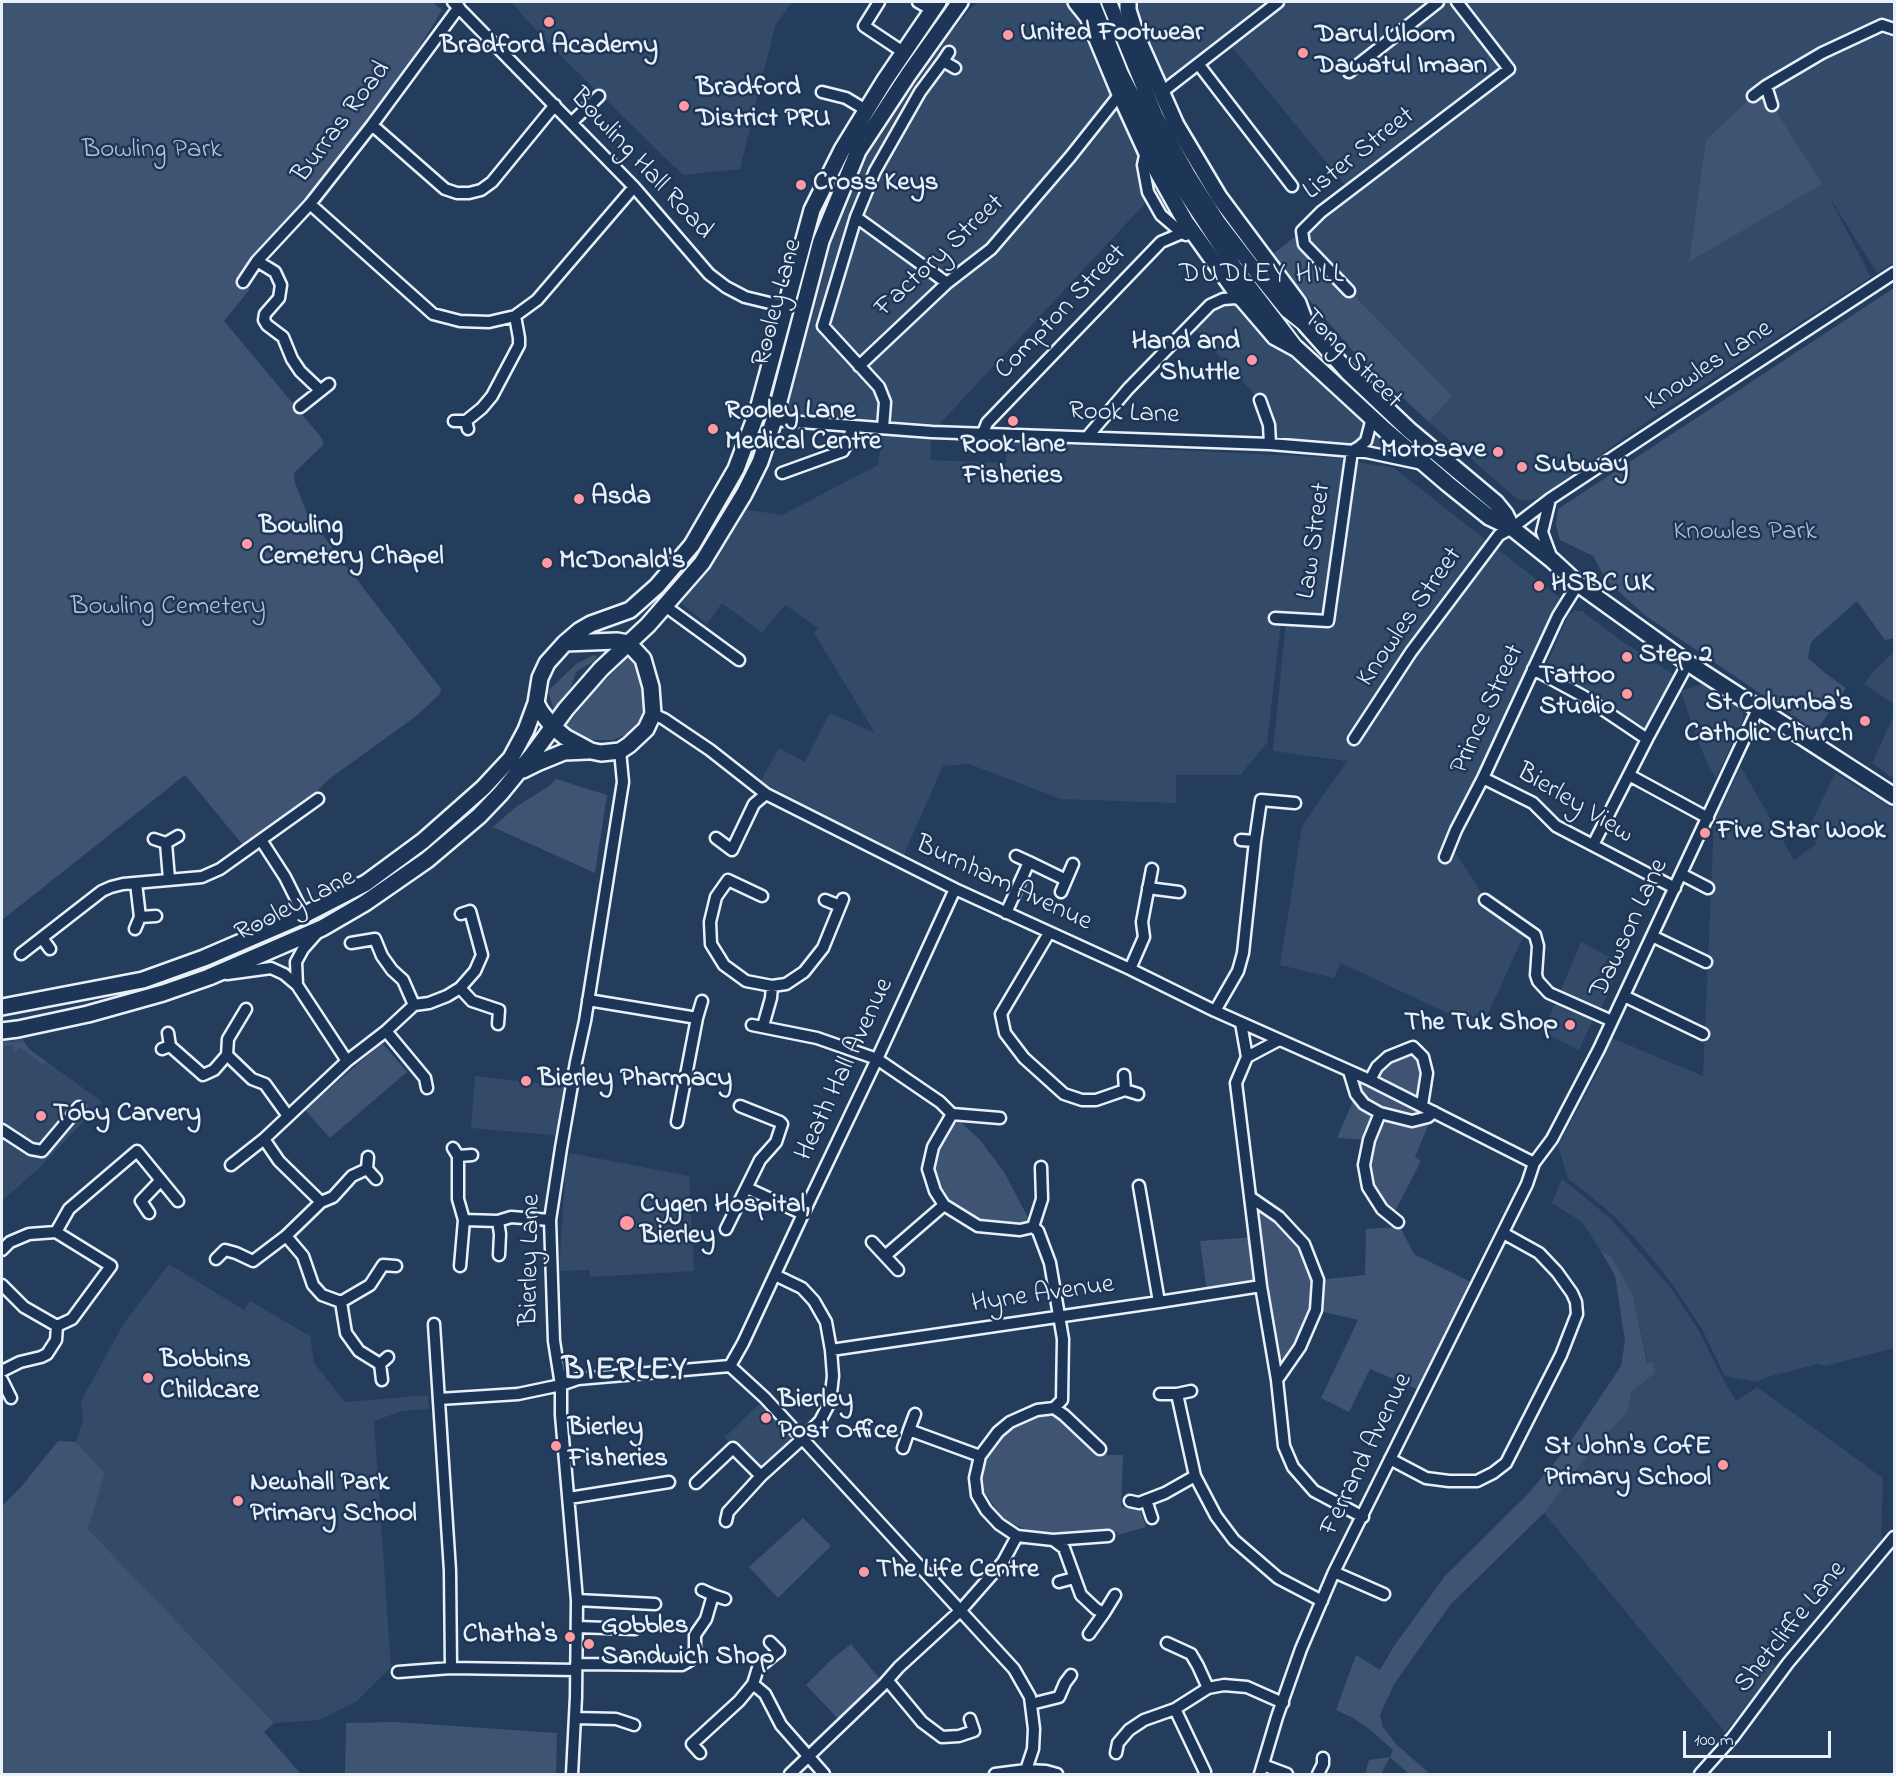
<!DOCTYPE html>
<style>
body{margin:0}
#map{position:relative;width:1896px;height:1776px;overflow:hidden;background:#253d5d;font-family:"Indie Flower",sans-serif}
canvas{display:block}
.frame{position:absolute;inset:0;border:3px solid #e8f1f8;pointer-events:none}
.scale{position:absolute;left:1683px;top:1731px;width:148px;height:27px;box-sizing:border-box;border:3px solid #e8f1f8;border-top:0;padding-left:8px;font-size:18px;line-height:21px;white-space:nowrap;color:#e8f1f8;-webkit-text-stroke:4px #1d3557;paint-order:stroke}
</style>
<div id="map">
<canvas width="1896" height="1776"></canvas>
<div class="frame"></div>
<div class="scale">100 m</div>
</div>
<script>
const g = document.querySelector('canvas').getContext('2d');
g.lineJoin = 'round';
function fill(path, color) { g.fillStyle = color; g.fill(path, 'evenodd'); }
const poly = rows => new Path2D(rows.map(r => 'M' + r).join(''));
function stroke(path, color, width, dash) { g.strokeStyle = color; g.lineWidth = width; g.lineCap = dash ? 'butt' : 'round'; g.setLineDash(dash || []); g.stroke(path); }
function write(font, color, halo, rows, align = 'center') {
  g.font = font + ' "Indie Flower",sans-serif'; g.lineWidth = 5; g.setLineDash([]); g.textBaseline = 'middle'; g.strokeStyle = halo; g.fillStyle = color; for (const [text, x, y, turn = 0] of rows) {
    g.save(); g.translate(x, y); g.rotate((+turn || 0) * Math.PI / 180); g.textAlign = isNaN(turn) ? turn : align; if (halo) g.strokeText(text, 0, 0); g.fillText(text, 0, 0); g.restore();
  }
}
fill(poly([
 [511,2,792,2,775,26,740,169,683,175,548,43],
 [978,2,1076,2,1146,151,1151,197,932,432,930,460,1006,463,1007,442,1341,458,1343,464,1322,615,1282,613,1267,743,1240,775,1176,775,1176,803,1061,799,969,764,943,766,901,861,757,787,779,748,805,762,830,713,875,733,814,633,818,628,785,605,762,633,722,603,707,624,673,597,736,508,782,515,878,465,883,428,774,420,832,219,855,166,929,59,971,8],
 [1128,2,1893,2,1894,262,1877,273,1828,195,1871,277,1648,421,1540,497,1530,500,1521,500,1516,498,1429,422,1451,396,1304,244,1302,231,1349,190,1228,42,1162,92],
 [1236,298,1412,446,1352,451,1270,444,1260,400,1191,325,1201,314],
 [1357,462,1394,468,1560,598,1452,828,1455,852,1481,892,1476,903,1524,935,1481,1029,1341,963,1334,978,1280,965,1302,826,1347,761,1273,751,1286,621,1335,626],
 [1574,611,1582,611,1622,641,1674,675,1646,728,1620,712,1592,691,1544,670,1568,616],
 [1894,652,1894,704,1864,684,1871,674],
 [1703,684,1743,711,1743,721,1716,778,1707,763,1692,725,1681,691],
 [1894,715,1894,779,1872,763],
 [1741,767,1794,860,1816,844,1809,828,1835,773,1894,809,1894,1348,1825,1366,1818,1364,1767,1377,1757,1382,1725,1376,1702,1329,1673,1285,1640,1244,1614,1216,1582,1189,1568,1179,1558,1146,1598,1071,1612,1038,1703,1076,1714,822],
 [1581,942,1621,963,1606,998,1589,1028,1579,1050,1543,1032],
 [18,1029,28,1048,102,1102,40,1167,2,1201,2,1031],
 [475,1076,572,1087,563,1136,471,1128],
 [570,1153,689,1176,694,1271,590,1277,590,1270,559,1271,566,1165],
 [1562,1179,1610,1218,1671,1288,1699,1331,1723,1379,1736,1401,1757,1387,1883,1478,1881,1541,1855,1573,1829,1594,1775,1627,1767,1640,1768,1652,1776,1668,1725,1732,1544,1513,1590,1452,1627,1413,1632,1391,1648,1364,1633,1295,1611,1256,1601,1251,1582,1222,1552,1203],
 [169,1264,244,1310,250,1301,310,1336,314,1363,345,1402,428,1395,429,1409,402,1411,374,1421,391,1667,356,1702,319,1720,274,1723,88,1529,105,1473,76,1442,83,1420,81,1401,124,1323],
 [765,1398,802,1439,761,1476,733,1448,725,1437]
]), '#334a68');
fill(poly([
 [2,2,432,2,442,10,372,125,240,281,250,289,224,321,320,436,323,441,322,446,294,473,295,483,308,516,441,689,440,694,415,717,329,779,318,790,316,798,282,821,242,844,185,775,2,920],
 [1766,86,1772,105,1822,184,1689,262,1706,140,1753,96],
 [1302,231,1304,244,1452,396,1429,422,1359,358,1298,287,1276,263,1268,258],
 [1894,288,1894,638,1885,640,1857,601,1811,642,1808,658,1825,673,1846,688,1816,731,1646,616,1606,580,1593,556,1560,540,1556,526,1558,509],
 [594,655,597,657,594,661,576,672,571,688,554,710,548,691,576,664],
 [630,656,639,673,644,692,644,706,641,719,632,731,614,740,595,740,580,736,566,726,594,691],
 [556,779,607,795,595,873,493,827,516,807,549,786],
 [2,1042,24,1042,28,1048,46,1062,44,1065,19,1047,14,1052,13,1045,2,1047],
 [382,1043,407,1072,330,1138,305,1110],
 [1403,1050,1423,1057,1422,1105,1434,1112,1415,1157,1421,1161,1392,1217,1368,1187,1369,1140,1337,1138,1356,1094,1350,1078,1369,1080],
 [952,1114,980,1140,1004,1172,1033,1227,997,1229,944,1205,928,1169],
 [1250,1197,1304,1244,1318,1280,1365,1275,1366,1229,1400,1227,1414,1254,1477,1285,1424,1392,1370,1369,1349,1412,1321,1398,1358,1320,1316,1310,1277,1380,1261,1286,1207,1294,1200,1241,1255,1237],
 [1601,1251,1611,1256,1633,1295,1647,1363,1653,1362,1655,1373,1632,1391,1627,1413,1590,1452,1544,1513,1451,1604,1394,1684,1380,1715,1383,1727,1396,1744,1430,1774,1409,1774,1390,1757,1381,1774,1365,1774,1369,1760,1390,1757,1393,1750,1368,1728,1353,1718,1336,1710,1356,1655,1380,1670,1394,1646,1445,1576,1528,1494,1565,1450,1621,1366,1625,1341,1615,1276],
 [1048,1415,1056,1417,1074,1427,1090,1442,1099,1455,1123,1455,1121,1507,1140,1509,1146,1527,1118,1535,1118,1532,1079,1535,1032,1532,1011,1523,1000,1515,982,1488,980,1478,983,1461,998,1440,1020,1423,1038,1416],
 [58,1441,76,1442,105,1473,88,1529,274,1723,264,1732,301,1774,2,1774,2,1506,21,1487],
 [803,1518,831,1546,778,1598,749,1567],
 [851,1644,884,1684,842,1723,806,1685,833,1658],
 [395,1722,557,1733,556,1774,345,1774,346,1723]
]), '#3e5472');
const minor = poly([
 [453,2,634,187,709,274,726,287,745,297,786,307],
 [879,2,864,26,903,52],
 [918,2,932,10],
 [949,52,943,61,955,68],
 [1199,65,1292,186],
 [1349,72,1438,2],
 [1766,86,1772,105],
 [822,92,846,98,866,110],
 [1162,92,1278,2],
 [1753,96,1766,86,1822,53,1882,25,1894,29],
 [572,122,599,96],
 [372,125,445,189,457,193,469,193,481,190,492,182,555,105],
 [1146,151,1143,165,1148,192,1161,215,1182,233,1186,235],
 [310,204,433,314,460,321,489,322,515,316,537,300,634,187],
 [856,217,947,283],
 [257,261,275,272,281,285,279,298,265,314,264,320,267,325,283,337,292,359,300,371,320,390],
 [243,282,257,261,310,204,372,125,459,7],
 [1349,291,1304,244,1302,231,1321,212,1509,69,1457,2],
 [859,366,947,283,991,249,1070,157,1120,94],
 [1260,400,1269,425,1270,444],
 [300,407,329,384],
 [774,420,932,432,1270,444,1366,452,1423,464],
 [454,421,466,421,468,429],
 [466,421,482,408,492,396,519,345,519,338,515,316],
 [883,428,885,402,879,387,823,326,856,217,875,171,920,92,943,61],
 [983,433,987,423,1161,242,1182,233],
 [1088,436,1128,389,1210,305,1223,299,1236,298,1245,303],
 [1352,451,1359,447,1366,441,1372,418],
 [782,473,843,451,849,440,852,426],
 [1550,499,1542,532,1552,559],
 [665,606,739,660],
 [1275,618,1328,621,1352,451],
 [1533,669,1583,696,1647,739],
 [653,714,664,719,710,750,766,794,955,889,1130,969,1215,1011,1370,1080,1534,1163],
 [1354,739,1411,652,1499,535,1512,528,1550,499,1677,415,1894,273],
 [1629,775,1708,818],
 [1483,778,1533,803,1556,826,1675,888],
 [716,838,732,850,754,804,766,794],
 [154,839,166,843,178,836],
 [261,840,285,877,304,915],
 [1241,840,1255,841,1261,800,1295,803],
 [166,843,169,879],
 [1593,845,1647,739,1688,663],
 [1016,856,1029,862],
 [1445,857,1456,830,1483,778,1558,616,1578,584],
 [1681,874,1708,888],
 [136,883,140,917],
 [1148,888,1179,892],
 [1061,892,1073,864],
 [762,896,728,880,716,897,710,922,711,944,724,965,746,981,772,986,786,984,804,972,823,948,843,899],
 [825,900,840,906],
 [1485,900,1535,935,1538,946,1536,975,1538,981,1549,993,1612,1021],
 [1006,913,1029,862,1066,880],
 [135,929,140,917,156,916],
 [1049,933,1001,1014,1005,1033,1024,1058,1064,1094,1082,1100,1096,1100,1125,1090,1124,1075],
 [1652,936,1706,962],
 [42,938,50,949],
 [351,943,375,939,382,956,392,970,403,980,414,1005],
 [21,954,102,891,111,887,123,884,202,877,220,869,318,799],
 [1130,969,1144,937,1142,922,1152,869],
 [227,974,271,968,284,974,297,985,347,1061,264,1139,279,1161,321,1202,286,1236,303,1256,313,1285,322,1295,341,1302,346,1333,359,1351,380,1364,388,1357],
 [297,985,296,962,303,949,318,932],
 [460,988,472,1001,499,1010,498,1024],
 [1624,996,1703,1034],
 [588,1000,697,1018,702,1001],
 [1215,1011,1238,971,1243,953,1255,841],
 [1241,1023,1247,1057,1236,1083,1261,1286,1277,1380,1284,1446,1293,1467,1314,1491,1363,1517],
 [752,1025,817,1038,877,1059,940,1102,952,1114,933,1147,928,1169,935,1191,944,1205,978,1226,1020,1230,1033,1227,1038,1231,1050,1263,1063,1339,1062,1400,1054,1408,1037,1410,1010,1422,998,1432,980,1456,975,1478,977,1495,986,1510,999,1524,1017,1536,1003,1562,960,1611,899,1667,884,1684,790,1774],
 [763,1026,771,998,772,986],
 [386,1031,425,1078,427,1088],
 [168,1033,170,1046],
 [162,1049,170,1046,203,1075,214,1070,227,1055,252,1079,265,1084,288,1116],
 [227,1055,228,1039,246,1009],
 [1247,1057,1279,1040],
 [347,1061,386,1031,414,1005,429,1003,447,996,460,988,475,971,482,955,470,911,461,914],
 [1349,1071,1356,1094,1364,1104,1380,1113,1412,1121,1428,1117,1434,1112],
 [1370,1080,1377,1067,1388,1057,1413,1047,1423,1057,1427,1073,1422,1105],
 [1125,1090,1138,1094],
 [1380,1113,1369,1140,1364,1165,1368,1187,1382,1209,1398,1222],
 [952,1114,1000,1118],
 [677,1122,697,1018],
 [2,1130,31,1149,42,1151,79,1107],
 [453,1148,458,1156,458,1199,464,1220,498,1221,511,1217,550,1220],
 [458,1156,472,1155],
 [231,1165,264,1139],
 [367,1169,376,1179],
 [1139,1186,1159,1302],
 [747,1188,803,1214],
 [1250,1197,1279,1217,1304,1244,1318,1280,1316,1310,1300,1347,1277,1380],
 [321,1202,333,1197,352,1176,367,1169,368,1157],
 [149,1213,141,1201,161,1180],
 [498,1221,500,1234,499,1255],
 [1033,1227,1042,1199,1041,1167],
 [726,1229,760,1160,776,1142,782,1124,780,1122,740,1106],
 [56,1232,69,1209,137,1151,178,1201],
 [56,1232,111,1266,72,1319,57,1326],
 [872,1242,885,1256,944,1205],
 [2,1250,10,1242,29,1234,56,1232],
 [885,1256,898,1270],
 [216,1259,225,1250,236,1253,253,1261,286,1236],
 [460,1266,464,1220],
 [2,1285,24,1307,57,1326],
 [341,1302,370,1285,383,1265,396,1266],
 [434,1324,450,1571,451,1668],
 [831,1350,1159,1302,1261,1286],
 [380,1364,382,1380],
 [730,1366,743,1343,803,1214,877,1059,955,889],
 [2,1371,20,1362,41,1357,47,1354,56,1340,57,1326],
 [2,1380,11,1398],
 [1160,1394,1177,1394,1195,1476,1216,1516,1234,1540,1278,1578,1322,1601],
 [1177,1394,1191,1391],
 [439,1399,518,1394,561,1385,578,1379,730,1366,765,1398,1014,1669,1030,1697,1034,1729,1033,1749,1026,1770],
 [1054,1408,1064,1415,1100,1449],
 [915,1414,909,1430,980,1456],
 [903,1448,909,1430],
 [1390,1459,1426,1478,1449,1481,1477,1481,1493,1473,1506,1463,1561,1355,1577,1314,1576,1302,1572,1293,1557,1272,1539,1253,1503,1233],
 [696,1483,733,1448,761,1476],
 [569,1498,669,1482],
 [1146,1500,1152,1518],
 [1130,1501,1139,1503,1165,1493,1195,1476],
 [726,1521,728,1512,761,1476,802,1439,820,1421,830,1402,833,1376,831,1350,826,1322,814,1301,802,1288,775,1275],
 [1017,1536,1053,1540,1108,1536],
 [1053,1540,1064,1548,1081,1595,1096,1609,1104,1613,1115,1595],
 [1334,1572,1384,1594],
 [1059,1582,1074,1578],
 [713,1595,725,1599],
 [577,1600,655,1604],
 [577,1627,635,1629],
 [1089,1634,1104,1613],
 [1167,1643,1191,1654,1198,1666,1208,1688],
 [576,1664,682,1665,691,1660,695,1650,695,1635,706,1619,713,1595,702,1590],
 [398,1672,451,1668,576,1670],
 [888,1681,922,1722,942,1737,959,1736,974,1731,970,1719],
 [753,1684,758,1668,779,1651,770,1642],
 [1031,1704,1059,1697,1065,1683,1071,1675],
 [1175,1709,1205,1772],
 [575,1718,616,1719,634,1725],
 [700,1753,692,1744,739,1701,753,1684,765,1694,781,1725,824,1774],
 [1116,1753,1118,1743,1129,1730,1144,1720,1175,1709,1208,1688,1224,1685,1247,1687,1283,1703],
 [1263,1765,1287,1774],
 [572,1774,576,1697,577,1600,561,1415,561,1385,554,1341,550,1220,561,1148,576,1062,585,1021,623,782,620,751],
 [995,1774,1026,1770,1046,1771,1057,1774],
 [1260,1774,1277,1717,1301,1649,1334,1572,1527,1184,1534,1163,1552,1139,1599,1049,1758,709],
 [1318,1774,1323,1764,1323,1758],
 [1700,1774,1733,1737,1788,1663,1894,1537]
]);
const major = poly([
 [1092,2,1121,74,1172,172,1235,268,1297,349],
 [1109,2,1156,117,1188,175,1218,222,1254,269,1287,310,1306,325]
]);
const highway = poly([
 [1076,2,1088,17,1120,94,1146,151,1185,221,1233,288,1275,337,1297,349,1385,430,1448,484,1489,517,1512,528,1552,560,1578,584,1688,663,1894,796],
 [1128,2,1128,10,1136,35,1176,125,1219,197,1298,303,1306,325,1348,372,1409,430,1496,503,1505,514,1512,528],
 [536,703,541,712,552,726,565,737,591,751,601,753,620,751,629,745,646,729,653,714,651,687,643,659,628,643,617,641,565,643],
 [523,770,537,763,564,752,588,751],
 [2,1007,143,980,204,958,304,915,366,883,423,841,483,788,511,758,526,730,536,703,540,678,547,663,565,643,579,631,591,624,630,610,657,586,692,545,736,469,757,413,812,210,842,150,885,80,938,2],
 [2,1031,18,1029,88,1014,163,993,209,977,322,928,365,903,427,860,479,816,501,793,532,755,566,709,601,669,648,625,702,563,744,494,760,462,774,420,821,241,858,151,908,75,960,2]
]);
stroke(minor, '#e8f1f8', 15);
stroke(major, '#e8f1f8', 18);
stroke(highway, '#e8f1f8', 20);
stroke(minor, '#1d3557', 10);
stroke(major, '#1d3557', 14);
stroke(highway, '#1d3557', 15);
for (const [x, y, r, color] of [
 [549,22,6,"#ff9aa2"],
 [1008,35,6,"#ff9aa2"],
 [1303,53,6,"#ff9aa2"],
 [684,106,6,"#ff9aa2"],
 [801,185,6,"#ff9aa2"],
 [1252,360,6,"#ff9aa2"],
 [1013,421,6,"#ff9aa2"],
 [713,429,6,"#ff9aa2"],
 [1498,452,6,"#ff9aa2"],
 [1522,467,6,"#ff9aa2"],
 [579,499,6,"#ff9aa2"],
 [247,544,6,"#ff9aa2"],
 [547,563,6,"#ff9aa2"],
 [1539,586,6,"#ff9aa2"],
 [1627,657,6,"#ff9aa2"],
 [1627,694,6,"#ff9aa2"],
 [1865,721,6,"#ff9aa2"],
 [1705,833,6,"#ff9aa2"],
 [1570,1025,6,"#ff9aa2"],
 [526,1081,6,"#ff9aa2"],
 [41,1116,6,"#ff9aa2"],
 [627,1223,8,"#ff9aa2"],
 [148,1378,6,"#ff9aa2"],
 [766,1418,6,"#ff9aa2"],
 [556,1446,6,"#ff9aa2"],
 [1723,1465,6,"#ff9aa2"],
 [238,1501,6,"#ff9aa2"],
 [864,1572,6,"#ff9aa2"],
 [570,1637,6,"#ff9aa2"],
 [589,1644,6,"#ff9aa2"]
]) { const dot = new Path2D(); dot.arc(x, y, r, 0, 2 * Math.PI); g.fillStyle = color; g.fill(dot); stroke(dot, '#1d3557', 2); }
write('bold 27px', '#e8f1f8', '#1d3557', [
 ["United Footwear",1020,35],
 ["Darul Uloom",1315,37],
 ["Dawatul Imaan",1315,68],
 ["Bradford Academy",549,48,"center"],
 ["Bradford",696,90],
 ["District PRU",696,121],
 ["Cross Keys",813,185],
 ["Hand and",1240,344,"right"],
 ["Shuttle",1240,375,"right"],
 ["Rooley Lane",725,413],
 ["Medical Centre",725,444],
 ["Rook lane",1013,447,"center"],
 ["Fisheries",1013,478,"center"],
 ["Motosave",1486,452,"right"],
 ["Subway",1534,467],
 ["Asda",591,499],
 ["Bowling",259,528],
 ["Cemetery Chapel",259,559],
 ["McDonald's",559,563],
 ["HSBC UK",1551,586],
 ["Step 2",1639,657],
 ["Tattoo",1615,678,"right"],
 ["Studio",1615,709,"right"],
 ["St Columba's",1853,705,"right"],
 ["Catholic Church",1853,736,"right"],
 ["Five Star Wook",1717,833],
 ["The Tuk Shop",1558,1025,"right"],
 ["Bierley Pharmacy",538,1081],
 ["Toby Carvery",53,1116],
 ["Cygen Hospital,",640,1207],
 ["Bierley",640,1238],
 ["Bobbins",160,1362],
 ["Childcare",160,1393],
 ["Bierley",778,1402],
 ["Post Office",778,1433],
 ["Bierley",568,1430],
 ["Fisheries",568,1461],
 ["St John's CofE",1711,1449,"right"],
 ["Primary School",1711,1480,"right"],
 ["Newhall Park",250,1485],
 ["Primary School",250,1516],
 ["The Life Centre",876,1572],
 ["Gobbles",601,1628],
 ["Sandwich Shop",601,1659],
 ["Chatha's",558,1637,"right"]
], 'left');
write('27px', '#e8f1f8', '#1d3557', [
 ["Burras Road",343,123,-53],
 ["Lister Street",1360,155,-38],
 ["Bowling Hall Road",640,165,47],
 ["Factory Street",941,257,-43],
 ["Rooley Lane",779,303,-75],
 ["Compton Street",1062,313,-46],
 ["Tong Street",1351,360,45],
 ["Knowles Lane",1710,367,-33],
 ["Rook Lane",1124,415,2],
 ["Law Street",1316,541,-82],
 ["Knowles Street",1411,618,-55],
 ["Prince Street",1489,710,-65],
 ["Bierley View",1574,805,31],
 ["Burnham Avenue",1003,885,25],
 ["Rooley Lane",296,907,-27],
 ["Dawson Lane",1631,929,-65],
 ["Heath Hall Avenue",846,1070,-65],
 ["Bierley Lane",532,1260,-89],
 ["Hyne Avenue",1043,1296,-8],
 ["Ferrand Avenue",1368,1455,-64],
 ["Shetcliffe Lane",1792,1628,-51]
]);
write('27px', '#b5c2d0', '#1d3557', [
 ["Bowling Park",152,152],
 ["Knowles Park",1745,534],
 ["Bowling Cemetery",168,609]
]);
g.letterSpacing = '1.5px';
write('28px', '#e8f1f8', '#1d3557', [
 ["DUDLEY HILL",1262,276]
]);
g.letterSpacing = '0px';
g.letterSpacing = '1.5px';
write('bold 33px', '#e8f1f8', '#1d3557', [
 ["BIERLEY",625,1373]
]);
g.letterSpacing = '0px';
</script>
